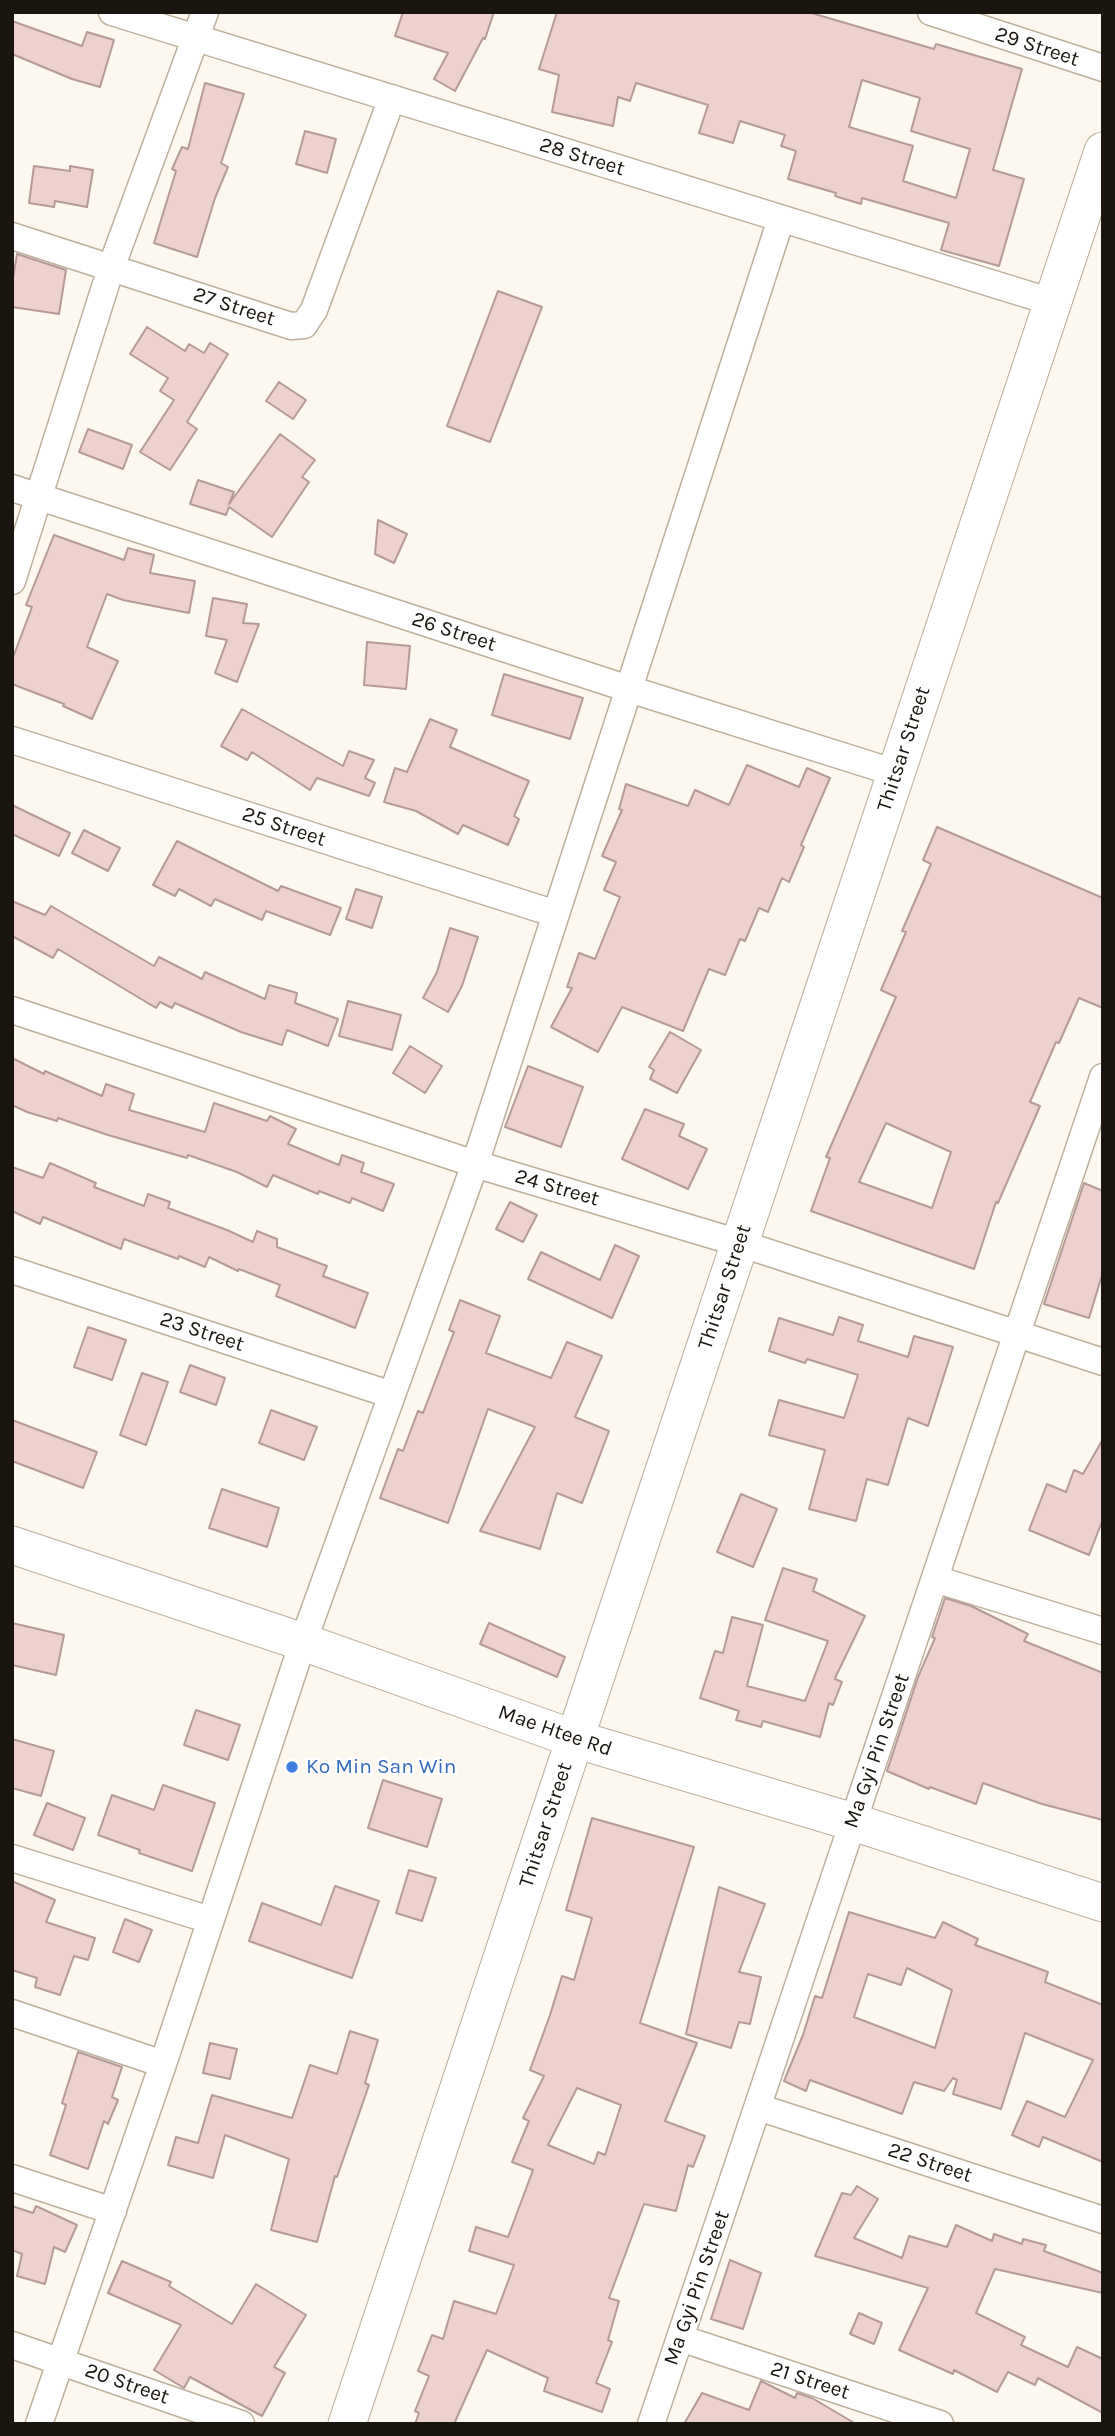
<!DOCTYPE html>
<style>
body{margin:0}
#map{position:relative;width:1115px;height:2436px;overflow:hidden;background:#fdf8ef;font-family:Karla,sans-serif}
canvas{display:block}
.frame{position:absolute;inset:0;border:14px solid #1a150e;pointer-events:none}
</style>
<div id="map">
<canvas width="1115" height="2436"></canvas>
<div class="frame"></div>
</div>
<script>
const g = document.querySelector('canvas').getContext('2d');
g.lineJoin = 'round';
function fill(path, color) { g.fillStyle = color; g.fill(path, 'evenodd'); }
const poly = rows => new Path2D(rows.map(r => 'M' + r).join(''));
function stroke(path, color, width, dash) { g.strokeStyle = color; g.lineWidth = width; g.lineCap = dash ? 'butt' : 'round'; g.setLineDash(dash || []); g.stroke(path); }
function write(font, color, halo, rows, align = 'center') {
  g.font = font + ' Karla,sans-serif'; g.lineWidth = 5; g.setLineDash([]); g.textBaseline = 'middle'; g.strokeStyle = halo; g.fillStyle = color; for (const [text, x, y, turn = 0] of rows) {
    g.save(); g.translate(x, y); g.rotate((+turn || 0) * Math.PI / 180); g.textAlign = isNaN(turn) ? turn : align; if (halo) g.strokeText(text, 0, 0); g.fillText(text, 0, 0); g.restore();
  }
}
const building = poly([
 [403,12,494,12,485,39,483,38,455,91,434,79,448,53,395,36,403,12],
 [557,12,808,12,934,49,936,44,1022,69,993,170,1024,179,999,266,941,250,949,223,862,198,861,204,835,196,836,193,788,179,796,151,781,146,785,135,740,121,733,143,699,133,708,105,636,83,630,101,618,97,613,126,552,112,559,75,539,69,557,12],
 [862,80,920,98,911,131,970,149,956,198,903,181,913,146,849,127,862,80],
 [12,21,82,46,87,32,114,40,100,87,72,79,12,54,12,21],
 [205,83,244,94,221,163,228,167,215,198,197,257,154,243,176,171,172,169,182,147,188,149,205,83],
 [305,131,336,139,327,173,296,164,305,131],
 [34,166,70,171,70,166,93,170,87,207,55,201,54,207,29,203,34,166],
 [17,254,66,270,59,314,12,307,12,284,17,254],
 [498,291,542,307,490,442,447,426,498,291],
 [147,327,185,351,189,344,204,353,210,343,228,354,187,422,197,429,170,470,140,452,174,400,160,391,168,378,130,354,147,327],
 [279,382,306,400,293,419,266,401,279,382],
 [88,429,132,445,123,469,79,452,88,429],
 [280,434,315,460,302,477,309,482,272,537,229,507,226,515,190,504,198,480,234,492,229,504,280,434],
 [378,520,407,534,394,563,375,554,378,520],
 [54,535,124,560,128,548,154,555,150,573,195,581,189,613,123,600,107,594,87,647,118,661,92,719,63,706,64,704,12,684,12,660,32,607,26,605,54,535],
 [213,598,247,604,243,623,259,624,237,682,215,673,227,640,206,636,213,598],
 [367,642,410,646,406,689,364,685,367,642],
 [504,674,583,698,570,739,492,715,504,674],
 [242,709,343,766,349,751,374,760,365,778,375,783,369,796,317,778,310,790,252,752,247,760,221,746,242,709],
 [430,719,457,730,450,747,529,781,514,816,519,819,508,845,463,825,458,834,416,811,384,802,395,768,407,772,430,719],
 [747,765,799,787,807,768,830,778,801,845,804,847,789,882,782,878,768,912,759,908,745,941,740,939,725,975,709,969,683,1031,622,1007,598,1052,551,1027,572,988,567,987,579,953,595,959,620,897,604,890,616,862,602,856,622,810,619,809,626,784,688,806,695,790,729,805,747,765],
 [12,805,70,833,59,856,12,834,12,805],
 [937,827,1103,898,1103,1008,1079,998,1059,1043,1056,1042,1030,1102,1040,1106,998,1203,996,1202,974,1269,811,1211,830,1158,826,1157,896,997,881,990,906,932,902,931,931,864,923,860,937,827],
 [886,1123,951,1152,932,1208,859,1182,886,1123],
 [84,830,120,848,108,871,72,853,84,830],
 [177,841,278,891,281,886,341,908,330,935,266,911,262,920,215,899,211,906,179,889,175,896,153,885,177,841],
 [356,889,382,897,372,928,346,919,356,889],
 [12,901,45,915,51,906,154,966,159,957,202,979,205,972,265,999,269,985,297,993,295,1003,338,1019,328,1046,287,1030,282,1045,241,1032,175,1003,172,1008,160,1002,156,1008,58,949,53,958,12,936,12,901],
 [450,928,478,937,462,986,448,1012,423,998,437,972,450,928],
 [348,1001,401,1015,392,1050,339,1036,348,1001],
 [670,1032,701,1050,677,1093,650,1079,654,1070,649,1067,670,1032],
 [410,1046,442,1066,425,1093,393,1073,410,1046],
 [12,1058,44,1074,45,1071,102,1096,106,1084,134,1094,129,1110,205,1132,214,1103,267,1121,270,1116,296,1129,288,1144,339,1165,342,1155,364,1163,361,1172,394,1184,383,1211,352,1198,350,1203,319,1191,318,1194,273,1175,267,1187,237,1172,188,1155,187,1158,108,1135,58,1118,57,1121,27,1112,12,1105,12,1058],
 [528,1066,583,1087,561,1147,505,1127,528,1066],
 [645,1109,684,1124,679,1136,707,1149,688,1189,622,1159,645,1109],
 [50,1163,96,1183,94,1187,144,1206,148,1194,170,1202,168,1208,227,1230,253,1242,257,1231,277,1239,277,1247,327,1266,323,1276,368,1293,355,1328,276,1296,280,1285,239,1269,238,1271,209,1257,205,1267,179,1256,178,1259,124,1239,121,1249,43,1217,40,1224,12,1211,12,1167,43,1178,50,1163],
 [1084,1183,1103,1191,1103,1272,1089,1318,1044,1304,1084,1183],
 [510,1202,537,1215,523,1242,496,1229,510,1202],
 [615,1245,639,1256,612,1318,528,1279,541,1252,600,1280,615,1245],
 [460,1300,500,1316,486,1353,551,1378,567,1342,602,1356,575,1417,609,1431,582,1503,557,1493,540,1549,480,1531,535,1427,488,1409,448,1523,380,1498,398,1449,403,1451,418,1411,423,1413,454,1332,449,1330,460,1300],
 [839,1317,863,1325,858,1341,908,1357,914,1336,953,1347,928,1426,908,1418,888,1485,867,1479,856,1521,809,1509,825,1450,769,1435,779,1400,844,1418,858,1375,807,1359,805,1363,769,1351,779,1318,833,1335,839,1317],
 [88,1327,126,1340,112,1380,74,1367,88,1327],
 [190,1365,225,1378,216,1405,180,1392,190,1365],
 [142,1373,168,1382,146,1445,120,1435,142,1373],
 [271,1410,317,1427,304,1460,259,1443,271,1410],
 [12,1420,97,1452,83,1488,12,1461,12,1420],
 [1103,1439,1103,1519,1089,1555,1029,1530,1047,1484,1066,1492,1074,1470,1083,1474,1103,1439],
 [222,1489,279,1508,267,1547,209,1528,222,1489],
 [741,1494,777,1509,753,1567,717,1552,741,1494],
 [783,1568,817,1579,813,1591,865,1616,836,1676,835,1679,842,1682,833,1705,829,1703,820,1737,763,1721,761,1727,736,1720,739,1711,700,1698,715,1651,723,1653,732,1617,763,1625,747,1686,805,1701,828,1641,765,1620,783,1568],
 [945,1598,971,1606,1028,1634,1024,1641,1103,1673,1103,1820,1042,1804,983,1783,976,1804,930,1787,929,1789,887,1771,918,1677,935,1638,932,1637,945,1598],
 [12,1623,64,1635,56,1675,12,1665,12,1623],
 [489,1623,565,1657,557,1677,480,1644,489,1623],
 [196,1710,240,1725,228,1760,184,1745,196,1710],
 [12,1739,54,1751,41,1796,12,1788,12,1739],
 [383,1780,442,1799,427,1847,368,1828,383,1780],
 [163,1785,215,1803,192,1871,139,1853,140,1850,98,1835,112,1795,154,1810,163,1785],
 [47,1803,85,1818,73,1850,34,1835,47,1803],
 [592,1818,694,1847,640,2023,697,2043,665,2121,705,2136,693,2167,688,2165,676,2211,644,2204,609,2298,619,2301,608,2340,612,2342,596,2383,610,2389,602,2412,544,2391,548,2378,487,2350,454,2424,415,2424,419,2413,415,2411,429,2376,418,2371,432,2335,443,2339,454,2301,496,2314,514,2265,469,2251,476,2227,508,2237,533,2170,512,2162,529,2121,523,2118,544,2076,530,2070,550,2015,562,1976,574,1980,592,1918,566,1910,592,1818],
 [577,2088,621,2105,605,2155,598,2152,594,2164,548,2145,577,2088],
 [409,1870,436,1878,422,1921,396,1913,409,1870],
 [12,1881,55,1900,46,1922,95,1938,88,1960,74,1956,60,1995,35,1987,37,1978,12,1970,12,1881],
 [335,1886,379,1901,352,1978,249,1941,262,1903,321,1925,335,1886],
 [719,1887,765,1904,739,1972,761,1977,750,2024,739,2022,731,2048,686,2034,719,1887],
 [849,1912,935,1938,943,1922,978,1939,975,1945,1048,1972,1045,1982,1103,2005,1103,2162,1043,2137,1039,2147,1012,2135,1027,2101,1065,2117,1093,2060,1025,2033,1001,2109,953,2094,957,2080,953,2078,944,2091,914,2082,902,2114,810,2080,806,2091,784,2081,803,2035,815,1996,822,1998,849,1912],
 [907,1968,952,1990,935,2048,854,2017,868,1974,901,1985,907,1968],
 [125,1919,152,1930,139,1962,113,1952,125,1919],
 [350,2031,378,2040,365,2083,369,2085,337,2177,335,2176,317,2242,271,2230,289,2159,225,2135,213,2178,168,2165,176,2137,198,2143,212,2095,292,2118,310,2065,337,2074,350,2031],
 [210,2043,237,2049,230,2079,203,2073,210,2043],
 [78,2052,122,2067,112,2097,118,2100,108,2124,104,2121,88,2169,50,2155,66,2105,62,2103,78,2052],
 [857,2186,878,2199,854,2238,902,2258,909,2236,947,2247,956,2225,992,2241,994,2234,1022,2244,1023,2239,1046,2245,1044,2251,1103,2273,1103,2293,995,2269,976,2313,1025,2337,1021,2345,1068,2367,1077,2347,1103,2359,1103,2413,1038,2378,1035,2385,1008,2372,997,2392,954,2370,953,2374,899,2350,928,2288,815,2256,842,2193,851,2195,857,2186],
 [12,2206,33,2213,36,2206,77,2225,65,2252,54,2247,45,2284,17,2276,22,2254,12,2250,12,2206],
 [730,2260,761,2273,743,2329,711,2319,730,2260],
 [122,2261,171,2282,169,2286,232,2324,256,2284,306,2315,274,2367,285,2373,262,2416,190,2377,184,2388,154,2370,181,2325,108,2293,122,2261],
 [859,2313,882,2323,874,2344,850,2334,859,2313],
 [761,2381,795,2398,797,2393,812,2398,856,2424,684,2424,702,2393,749,2410,761,2381]
]);
fill(building, '#edd1ce');
stroke(building, '#b59a97', 2);
const street = poly([
 [112,12,1052,302],
 [931,12,1103,68],
 [12,236,291,326,304,325,314,310,392,98],
 [12,488,629,689,896,773],
 [12,581,111,268,205,12],
 [12,740,556,914],
 [12,1010,475,1164,739,1243,1103,1362],
 [12,1270,392,1395],
 [935,1579,1103,1631],
 [12,1858,210,1920],
 [12,2013,163,2064],
 [758,2107,1103,2220],
 [12,2178,113,2211],
 [680,2338,940,2424],
 [12,2345,241,2424],
 [39,2424,163,2064,303,1642,475,1164,781,219],
 [651,2424,1103,1077]
]);
const secondary = poly([
 [12,1545,303,1642,575,1739,853,1822,1103,1903],
 [347,2424,1103,151]
]);
stroke(street, '#bcb09b', 29);
stroke(secondary, '#bcb09b', 39);
stroke(street, '#fff', 26);
stroke(secondary, '#fff', 37);
for (const [x, y, r, color] of [
 [292,1767,7,"#3f7fe0"]
]) { const dot = new Path2D(); dot.arc(x, y, r, 0, 2 * Math.PI); g.fillStyle = color; g.fill(dot); stroke(dot, '#fff', 2.5); }
write('21px', '#1a150e', '#fff', [
 ["29 Street",1037,47,18],
 ["28 Street",582,157,17],
 ["27 Street",234,307,18],
 ["26 Street",454,632,18],
 ["Thitsar Street",904,749,-72],
 ["25 Street",284,827,18],
 ["24 Street",557,1188,16],
 ["Thitsar Street",725,1287,-72],
 ["23 Street",202,1332,18],
 ["Mae Htee Rd",555,1731,19],
 ["Ma Gyi Pin Street",877,1751,-71],
 ["Thitsar Street",546,1825,-72],
 ["22 Street",930,2163,18],
 ["Ma Gyi Pin Street",697,2288,-71],
 ["21 Street",810,2381,18],
 ["20 Street",127,2384,19]
]);
write('21px', '#366cbe', '#fff', [
 ["Ko Min San Win",306,1767]
], 'left');
</script>
